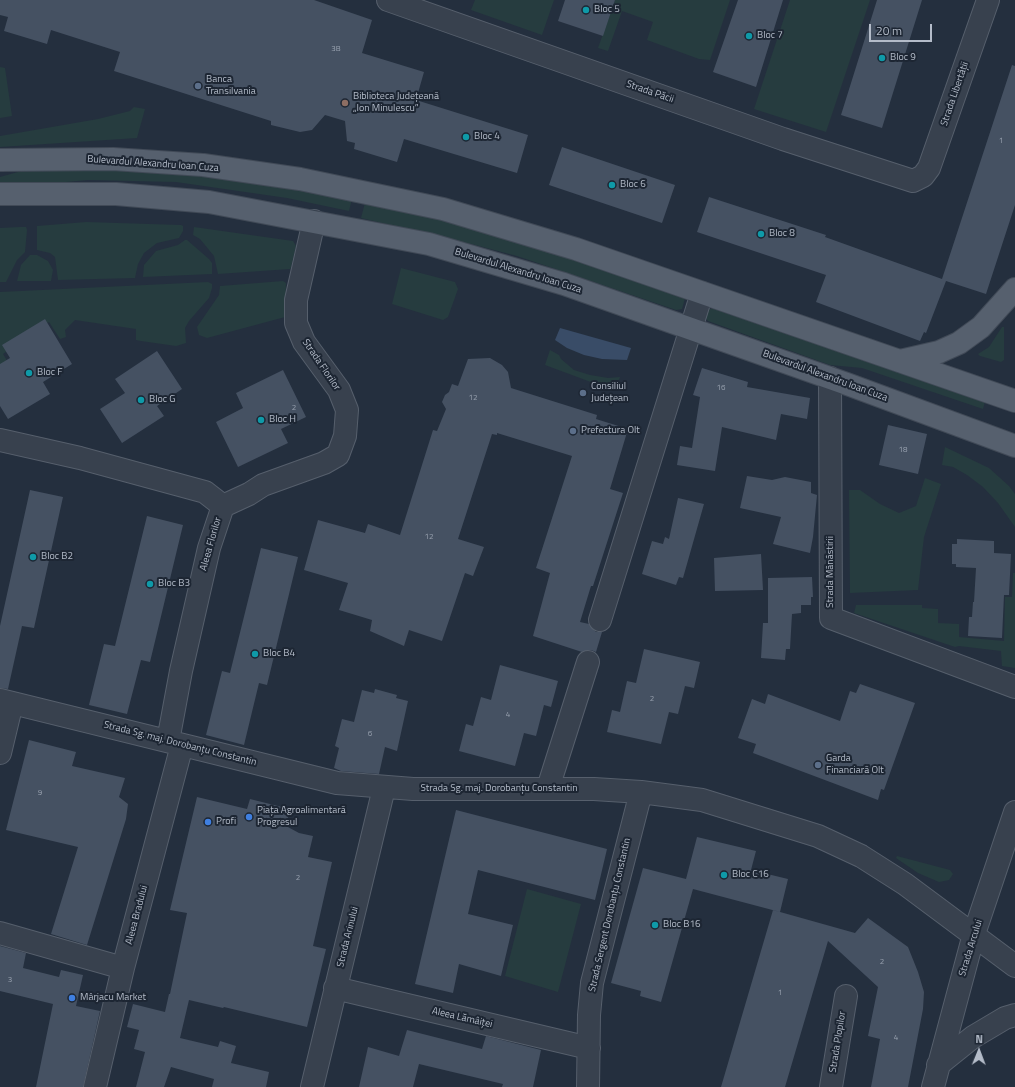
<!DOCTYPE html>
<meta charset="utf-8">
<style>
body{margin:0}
#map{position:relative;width:1015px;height:1087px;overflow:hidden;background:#242f3e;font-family:"Titillium Web",sans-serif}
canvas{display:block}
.north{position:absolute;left:959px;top:1031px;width:40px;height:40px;-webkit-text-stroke:3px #1d2633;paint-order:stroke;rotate:1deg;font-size:11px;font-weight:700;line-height:16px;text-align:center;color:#b4bcc9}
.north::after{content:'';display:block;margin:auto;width:14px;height:18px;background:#b4bcc9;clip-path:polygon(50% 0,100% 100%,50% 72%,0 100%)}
.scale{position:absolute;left:869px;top:24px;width:63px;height:18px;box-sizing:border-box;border:2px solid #b4bcc9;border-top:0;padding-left:5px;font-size:12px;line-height:14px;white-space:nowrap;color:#b4bcc9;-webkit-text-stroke:3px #1d2633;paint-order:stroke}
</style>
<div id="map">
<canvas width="1015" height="1087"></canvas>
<div class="north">N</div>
<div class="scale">20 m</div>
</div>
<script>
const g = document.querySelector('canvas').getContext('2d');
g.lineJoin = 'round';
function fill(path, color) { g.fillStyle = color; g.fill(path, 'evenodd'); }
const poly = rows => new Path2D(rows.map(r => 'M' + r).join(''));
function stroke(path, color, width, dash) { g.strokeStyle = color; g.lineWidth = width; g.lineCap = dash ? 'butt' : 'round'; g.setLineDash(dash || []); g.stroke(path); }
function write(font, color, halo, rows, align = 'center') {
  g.font = font + ' "Titillium Web",sans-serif'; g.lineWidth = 4; g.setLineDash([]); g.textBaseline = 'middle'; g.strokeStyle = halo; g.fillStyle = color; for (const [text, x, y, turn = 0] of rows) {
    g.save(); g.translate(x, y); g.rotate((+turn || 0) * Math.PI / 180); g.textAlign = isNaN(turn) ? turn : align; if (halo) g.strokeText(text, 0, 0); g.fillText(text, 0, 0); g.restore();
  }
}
fill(poly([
 [475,0,554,0,542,35,471,10],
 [615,0,730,0,710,60,699,59,647,40,653,22,622,11,608,51,598,48],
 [790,0,870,0,826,132,754,109],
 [0,67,5,68,12,116,0,118],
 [134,107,145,109,137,138,0,147,0,136,98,119,130,111],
 [37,164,129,164,353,195,349,211,287,198,176,182,88,180,0,188,0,177,18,172],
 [366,199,478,226,685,298,682,309,676,310,517,256,475,245,361,218],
 [86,222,181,225,183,226,183,231,179,238,157,243,144,253,138,264,135,278,58,280,55,257,50,253,37,250,37,226],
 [20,227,26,227,27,230,25,252,17,260,6,282,0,282,0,228],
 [194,227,293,241,296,246,291,267,290,269,218,274,214,256,200,239,193,235],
 [185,240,187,240,209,259,212,263,212,274,143,277,144,265,156,251,178,245],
 [30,255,37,255,48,261,53,270,51,281,17,281,21,265],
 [401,268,455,282,458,289,448,317,443,320,392,304],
 [283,281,286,283,285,317,207,338,199,335,197,327,219,295,220,286],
 [208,282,212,284,212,288,209,298,189,321,185,328,186,343,176,346,141,341,136,340,136,329,75,320,65,330,66,337,60,339,49,322,3,354,12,369,0,376,0,292],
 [709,309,714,309,985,402,983,409,862,368,830,365,708,321,705,317],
 [1002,327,1004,327,1004,360,1001,362,980,356,978,354,989,347],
 [550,350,559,355,561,359,574,370,590,375,608,378,620,377,615,391,545,365],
 [945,447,989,468,1009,486,1015,494,1015,527,998,503,983,487,967,475,953,467,942,465],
 [925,478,941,484,924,537,918,590,850,593,849,490,860,490,880,504,899,513,916,506],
 [1013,573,1015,573,1015,668,1002,666,1001,651,959,646,955,647,854,613,856,605,922,605,922,608,938,609,938,623,959,624,959,637,1004,641,1005,597,1012,597],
 [897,856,950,870,953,874,949,880,939,882,918,873,896,858],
 [527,889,581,904,558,992,505,976]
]), '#263c3f');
fill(poly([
 [560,328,631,348,627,360,602,359,584,355,567,348,555,340]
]), '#394c67');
fill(poly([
 [0,0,314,0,372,20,362,53,424,72,416,100,528,135,517,173,404,139,397,162,354,149,355,143,347,141,345,121,325,115,312,130,300,132,271,125,271,121,114,71,120,52,51,30,47,44,4,31,8,17,0,15],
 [565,0,615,0,603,36,558,21],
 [738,0,783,0,756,87,713,72],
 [877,0,922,0,882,128,841,115],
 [1012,65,1015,66,1015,205,986,294,946,281,926,333,924,332,920,341,816,302,826,275,697,232,709,197,826,235,825,237,942,279],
 [562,147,675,185,662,223,549,185],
 [45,319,72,364,43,382,50,394,8,419,0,406,0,364,10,358,2,345],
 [157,351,182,389,157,406,164,416,122,443,100,409,125,393,115,379],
 [490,358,502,365,508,372,511,388,597,415,596,419,628,429,610,489,623,493,593,586,591,586,580,622,589,624,596,632,602,632,596,652,591,650,582,652,533,636,550,573,536,568,572,456,497,433,497,435,492,434,458,539,484,547,473,576,465,573,442,641,409,630,404,646,370,631,372,620,339,610,348,583,304,570,318,520,365,533,368,524,400,535,433,430,437,431,446,409,442,402,445,395,449,392,452,384,458,386,468,359],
 [702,368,748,382,747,387,810,398,807,419,781,414,776,440,722,427,715,471,677,465,680,446,692,448,700,397,693,395],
 [283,370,306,417,281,429,288,443,238,467,216,422,243,408,236,393],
 [888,425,927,434,918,474,879,465],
 [747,476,772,480,785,477,811,482,811,493,817,495,813,537,810,553,773,544,781,517,740,508],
 [30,490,63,497,34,628,22,626,8,689,0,688,0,626],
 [678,498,704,504,683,578,679,577,676,585,642,574,652,541,663,544,665,537,669,539],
 [147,516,183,525,150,662,141,660,127,714,89,705,104,644,115,646],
 [957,539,994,541,994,553,1011,554,1009,595,1004,595,1002,638,968,636,969,617,972,617,973,602,974,602,976,568,956,567,956,564,952,564,952,544,957,544],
 [261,548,298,557,267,685,259,683,244,745,206,735,222,671,230,673],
 [761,554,763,590,715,591,714,558],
 [812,577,813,597,811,597,811,605,801,605,801,613,792,614,790,649,786,649,785,660,761,658,763,623,768,623,768,578],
 [644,649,700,662,694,688,685,686,678,714,669,712,661,744,607,732,612,710,620,712,627,681,636,683],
 [500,665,558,681,551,707,544,705,536,736,524,733,515,766,459,751,466,724,473,726,481,697,491,700],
 [860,684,915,703,884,790,881,789,878,800,753,753,756,744,738,738,752,699,765,704,768,694,840,721,850,691,856,693],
 [375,689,397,695,396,698,408,701,397,751,385,747,379,774,341,771,334,768,339,748,335,746,342,719,354,722,362,690,374,693],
 [29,740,76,752,72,766,125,778,119,797,128,804,126,819,87,945,51,934,78,847,6,830],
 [197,797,247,809,250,799,290,809,286,826,299,833,313,836,308,857,332,862,313,946,326,949,307,1027,224,1007,223,1008,189,1000,180,1038,218,1047,220,1041,236,1046,231,1063,269,1072,266,1087,212,1087,214,1079,171,1067,164,1087,136,1087,145,1052,134,1049,139,1030,127,1027,133,1004,165,1012,169,994,170,994,187,913,170,910],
 [456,810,607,849,595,900,478,870,468,914,513,925,501,976,459,964,453,993,415,984],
 [697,837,756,851,751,870,788,879,780,912,693,889,661,1002,640,996,641,991,611,983,643,868,686,879],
 [773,910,855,933,868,918,908,947,918,972,924,992,923,1009,908,1087,871,1087,880,1039,868,1036,878,987,828,941,785,1087,721,1087],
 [0,946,26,953,23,968,59,977,61,970,83,975,76,1006,100,1011,83,1087,36,1087,53,1004,0,991],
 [407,1030,482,1049,486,1036,541,1050,533,1087,502,1087,503,1084,419,1064,413,1087,359,1087,368,1047,399,1056]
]), '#455162');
const minor = poly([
 [388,0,783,139,913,181,923,176,929,168,988,0],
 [830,378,831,618,1015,687],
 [0,440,80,458,205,492,223,506],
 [223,506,249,494,263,485,324,463,338,455,345,436,347,410,339,390,304,342,296,323,296,300,314,221],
 [600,620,702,293],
 [0,700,337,783,413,789,594,789,641,792,702,800,818,836,861,856,905,884,1015,966],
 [168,741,181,671,209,548,223,506],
 [0,753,12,703],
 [548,788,588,662],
 [0,933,123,968],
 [335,988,589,1048],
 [938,1065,973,1037,1005,1018,1015,1015],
 [95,1087,123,968,182,745],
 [312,1087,384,788],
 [588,1087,589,1015,592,983,641,792],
 [831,1087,846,996],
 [933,1087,974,934,1015,812]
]);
const major = poly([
 [0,160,113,159,203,165,300,179,443,209,576,249,1015,401],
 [0,194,116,194,209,202,429,244,564,284,847,384,1015,446],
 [900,361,939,352,959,343,981,327,1015,289]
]);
stroke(minor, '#565f6c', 24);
stroke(major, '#414a57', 24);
stroke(minor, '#38414e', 22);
stroke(major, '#56606e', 22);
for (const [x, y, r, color] of [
 [586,10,4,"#0f9aa8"],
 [749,36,4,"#0f9aa8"],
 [882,58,4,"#0f9aa8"],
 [198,86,4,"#5c6f8a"],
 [345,103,4,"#8d6e63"],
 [466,137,4,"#0f9aa8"],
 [612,185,4,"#0f9aa8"],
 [761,234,4,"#0f9aa8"],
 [29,373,4,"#0f9aa8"],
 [583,393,4,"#5c6f8a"],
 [141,400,4,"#0f9aa8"],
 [261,420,4,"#0f9aa8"],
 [573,431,4,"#5c6f8a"],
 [33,557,4,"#0f9aa8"],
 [150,584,4,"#0f9aa8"],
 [255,654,4,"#0f9aa8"],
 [818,765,4,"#5c6f8a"],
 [249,817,4,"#3f7fe0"],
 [208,822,4,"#3f7fe0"],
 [724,875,4,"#0f9aa8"],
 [655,925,4,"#0f9aa8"],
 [72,998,4,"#3f7fe0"]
]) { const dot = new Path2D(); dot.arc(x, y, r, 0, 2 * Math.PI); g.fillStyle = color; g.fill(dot); stroke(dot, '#1d2633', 1.5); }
write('8px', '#98a1af', null, [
 ["3B",336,49],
 ["1",1001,141],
 ["16",721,388],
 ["12",473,398],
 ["2",294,408],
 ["18",903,450],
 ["12",429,537],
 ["2",652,699],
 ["4",508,715],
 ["6",370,734],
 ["9",40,793],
 ["2",298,878],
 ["2",882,962],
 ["3",10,980],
 ["1",780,993],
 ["4",896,1038]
]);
write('10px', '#b4bcc9', '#1d2633', [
 ["Bloc 5",594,10],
 ["Bloc 7",757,36],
 ["Bloc 9",890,58],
 ["Banca",206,80],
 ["Transilvania",206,92],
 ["Biblioteca Județeană",353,97],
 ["„Ion Minulescu”",353,109],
 ["Bloc 4",474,137],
 ["Bloc 6",620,185],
 ["Bloc 8",769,234],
 ["Bloc F",37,373],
 ["Consiliul",591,387],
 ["Județean",591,399],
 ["Bloc G",149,400],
 ["Bloc H",269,420],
 ["Prefectura Olt",581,431],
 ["Bloc B2",41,557],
 ["Bloc B3",158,584],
 ["Bloc B4",263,654],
 ["Garda",826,759],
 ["Financiară Olt",826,771],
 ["Piața Agroalimentară",257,811],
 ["Progresul",257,823],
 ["Profi",216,822],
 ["Bloc C16",732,875],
 ["Bloc B16",663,925],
 ["Mârjacu Market",80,998]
], 'left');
write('10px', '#b4bcc9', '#1d2633', [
 ["Strada Păcii",650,92,19],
 ["Strada Libertății",955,94,-71],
 ["Bulevardul Alexandru Ioan Cuza",153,164,4],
 ["Bulevardul Alexandru Ioan Cuza",518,271,17],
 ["Strada Florilor",321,365,56],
 ["Bulevardul Alexandru Ioan Cuza",825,376,20],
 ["Aleea Florilor",211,544,-74],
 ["Strada Mănăstirii",831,572,-90],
 ["Strada Sg. maj. Dorobanțu Constantin",180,744,14],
 ["Strada Sg. maj. Dorobanțu Constantin",499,789],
 ["Aleea Bradului",137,915,-75],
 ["Strada Sergent Dorobanțu Constantin",610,915,-77],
 ["Strada Arinului",348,937,-76],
 ["Strada Arcului",971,948,-73],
 ["Aleea Lămâiței",462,1018,13],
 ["Strada Plopilor",838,1042,-81]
]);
</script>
